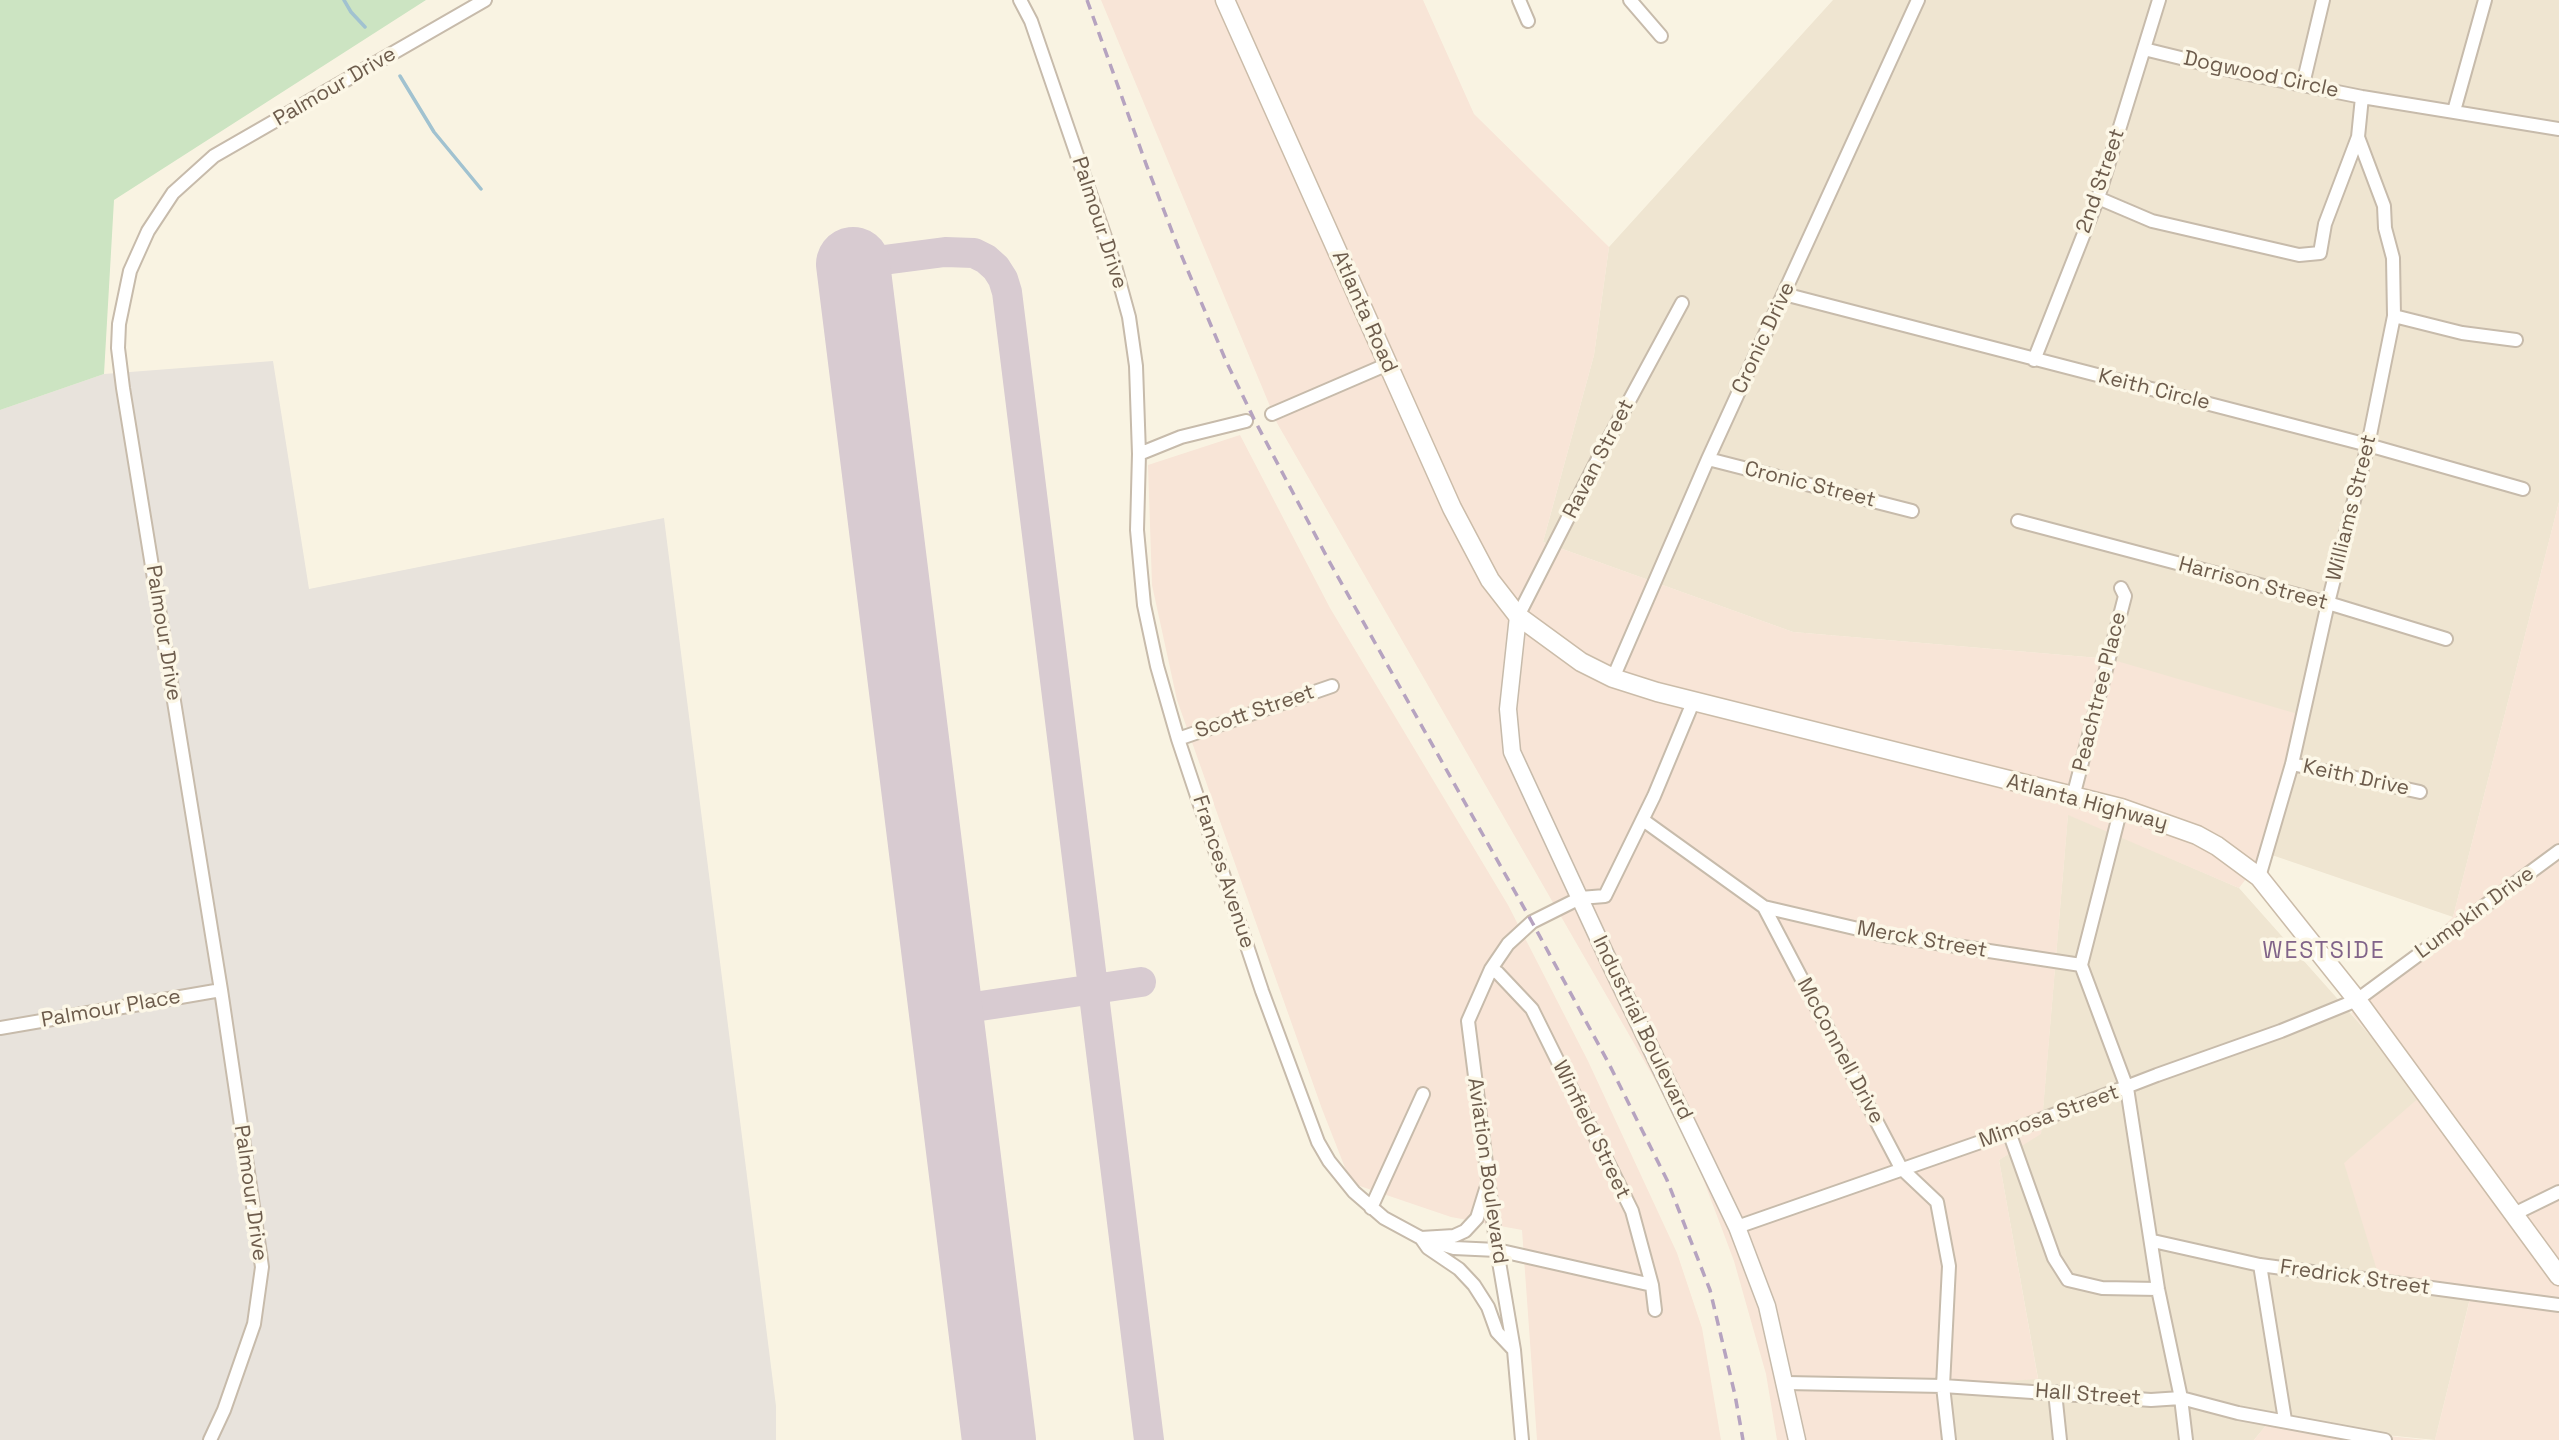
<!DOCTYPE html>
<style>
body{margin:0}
canvas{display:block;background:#f9f3e2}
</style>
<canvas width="2559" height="1440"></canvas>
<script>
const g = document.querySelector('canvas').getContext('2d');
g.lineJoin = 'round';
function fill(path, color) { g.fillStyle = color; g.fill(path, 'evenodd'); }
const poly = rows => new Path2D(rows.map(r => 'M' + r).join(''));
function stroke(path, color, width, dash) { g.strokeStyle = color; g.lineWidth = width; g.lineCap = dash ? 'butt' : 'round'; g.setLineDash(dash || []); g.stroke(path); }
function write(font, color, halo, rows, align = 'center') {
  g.font = font + ' "Space Grotesk",sans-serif'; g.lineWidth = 7; g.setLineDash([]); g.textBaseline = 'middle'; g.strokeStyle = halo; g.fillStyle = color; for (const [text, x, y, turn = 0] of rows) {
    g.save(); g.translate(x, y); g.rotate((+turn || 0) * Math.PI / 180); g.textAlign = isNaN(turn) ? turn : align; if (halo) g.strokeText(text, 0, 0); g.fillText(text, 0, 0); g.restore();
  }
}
fill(poly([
 [1833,0,2559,0,2559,502,2453,917,2266,853,2110,659,1793,632,1543,542,1594,355,1609,247],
 [2068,814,2239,888,2423,1095,2472,1290,2435,1440,2268,1423,2254,1440,1946,1440,1942,1386,2038,1378,1999,1160,2041,1133]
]), '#efe5d1');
fill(poly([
 [1101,0,1423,0,1474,114,1609,247,1594,355,1543,542,1793,632,2110,659,2308,717,2266,853,2239,888,2068,815,2041,1134,1999,1160,2038,1379,1942,1386,1946,1440,1777,1440,1766,1374,1734,1261,1699,1168,1662,1092,1277,423],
 [1240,435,1330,608,1508,905,1588,1061,1677,1253,1702,1328,1721,1440,1537,1440,1522,1230,1451,1217,1351,1183,1322,1109,1177,700,1152,585,1148,465],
 [2559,502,2559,1440,2435,1440,2472,1291,2379,1277,2344,1163,2422,1095,2351,1013,2453,917],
 [2268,1423,2426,1440,2254,1440]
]), '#f8e5d7');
fill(poly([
 [273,361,309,589,664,518,776,1406,776,1440,0,1440,0,410,104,374]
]), '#e8e3dc');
fill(poly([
 [0,0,426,0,114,200,104,374,0,410]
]), '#cce4c2');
stroke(poly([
 [344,0,351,12,365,27],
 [400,76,434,132,481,189]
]), '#a1c2d0', 3.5);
stroke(poly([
 [853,264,945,252,974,253,986,259,996,268,1003,279,1007,292,1149,1440],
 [947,1011,1141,982]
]), '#d8cbd1', 30);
stroke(poly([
 [853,264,999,1440]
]), '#d8cbd1', 74);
const minor = poly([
 [1020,0,1031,21,1115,266,1129,317,1136,366,1139,454,1137,530,1144,605,1157,666,1178,739,1262,991,1318,1142,1329,1161,1354,1192,1384,1218,1421,1238,1454,1248,1497,1250,1652,1285],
 [1519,0,1528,21],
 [1630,0,1661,36],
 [2144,49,2238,72,2362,97,2559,129],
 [2303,84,2323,0],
 [2454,111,2485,0],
 [2098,198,2152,221,2299,255,2320,253,2325,224,2358,137,2362,97],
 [1784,294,2368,445,2523,489],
 [2394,316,2462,333,2516,340],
 [2034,360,2098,198,2159,0],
 [1272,414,1388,364],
 [1139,454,1181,437,1246,421],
 [1708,459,1912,511],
 [2018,521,2328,603,2446,639],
 [1518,616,1602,451,1682,303],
 [1613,678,1708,459,1918,0],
 [1178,739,1332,686],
 [2292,764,2420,792],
 [2073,797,2125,596,2121,588],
 [2121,808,2081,965,2127,1088,2158,1289,2181,1398,2186,1440],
 [1643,820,1764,907,1901,1168,1937,1202,1949,1266,1943,1386,1949,1440],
 [2259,877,2292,764,2328,603,2368,445,2394,316,2393,258,2385,228,2384,206,2358,137],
 [1764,907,1884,935,2081,965],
 [1491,969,1498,973,1532,1009,1632,1211,1652,1285,1655,1310],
 [0,1028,221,990],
 [2009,1132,2054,1258,2068,1280,2102,1288,2158,1289],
 [1486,1189,1477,1218,1465,1231,1454,1236,1421,1238,1428,1248,1459,1269,1474,1285,1488,1307,1497,1332,1513,1349],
 [1371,1208,1423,1094],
 [2514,1214,2559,1192],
 [1737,1227,2009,1132,2157,1075,2281,1031,2357,1000,2559,851],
 [2153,1241,2260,1265,2559,1305],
 [2260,1265,2285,1420],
 [1786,1383,1943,1386,2151,1400,2181,1398,2238,1413,2385,1440],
 [2055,1392,2060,1440],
 [210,1440,224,1410,254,1324,262,1267,221,990,123,388,118,348,119,324,130,271,148,231,173,193,214,156,485,0],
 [1522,1440,1514,1350,1497,1250,1468,1021,1491,969,1508,944,1532,922,1580,898,1605,896,1654,796,1694,700]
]);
const tertiary = poly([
 [1518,616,1508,709,1512,752,1613,970,1737,1227,1767,1306,1797,1440]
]);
const secondary = poly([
 [1225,0,1452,508,1490,580,1518,616,1581,662,1613,678,1657,692,2121,808,2197,835,2217,846,2259,877,2357,1000,2559,1276]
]);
stroke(minor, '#c7bbab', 16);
stroke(tertiary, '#c7bbab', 19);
stroke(secondary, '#cbbca9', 21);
stroke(minor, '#fff', 12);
stroke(tertiary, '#fff', 16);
stroke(secondary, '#fff', 18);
stroke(poly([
 [1087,0,1146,164,1180,252,1226,361,1254,419,1329,561,1532,922,1608,1062,1667,1180,1710,1290,1735,1395,1743,1440]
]), '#b6a3c0', 3.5, [10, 7]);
write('21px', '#6d5c4c', '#fcf7e7', [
 ["Dogwood Circle",2261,75,12],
 ["Palmour Drive",335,87,-30],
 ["2nd Street",2101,181,-71],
 ["Palmour Drive",1099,223,72],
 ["Atlanta Road",1364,312,66],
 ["Cronic Drive",1764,338,-65],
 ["Keith Circle",2154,390,14],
 ["Ravan Street",1599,459,-63],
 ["Cronic Street",1810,485,14],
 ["Williams Street",2352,508,-76],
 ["Harrison Street",2253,584,15],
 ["Palmour Drive",163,633,81],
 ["Peachtree Place",2100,692,-76],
 ["Scott Street",1255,712,-19],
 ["Keith Drive",2356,778,12],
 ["Atlanta Highway",2087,803,15],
 ["Frances Avenue",1223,872,72],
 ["Lumpkin Drive",2475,913,-36],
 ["Merck Street",1922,940,10],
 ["Palmour Place",111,1009,-10],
 ["Industrial Boulevard",1642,1028,64],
 ["McConnell Drive",1840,1051,62],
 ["Mimosa Street",2049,1117,-20],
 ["Winfield Street",1591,1130,64],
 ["Aviation Boulevard",1487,1171,82],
 ["Palmour Drive",250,1193,82],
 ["Fredrick Street",2355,1278,8],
 ["Hall Street",2088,1395,4]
]);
g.letterSpacing = '2px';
write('23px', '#816489', '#fcf7e7', [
 ["WESTSIDE",2324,952]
]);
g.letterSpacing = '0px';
</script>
